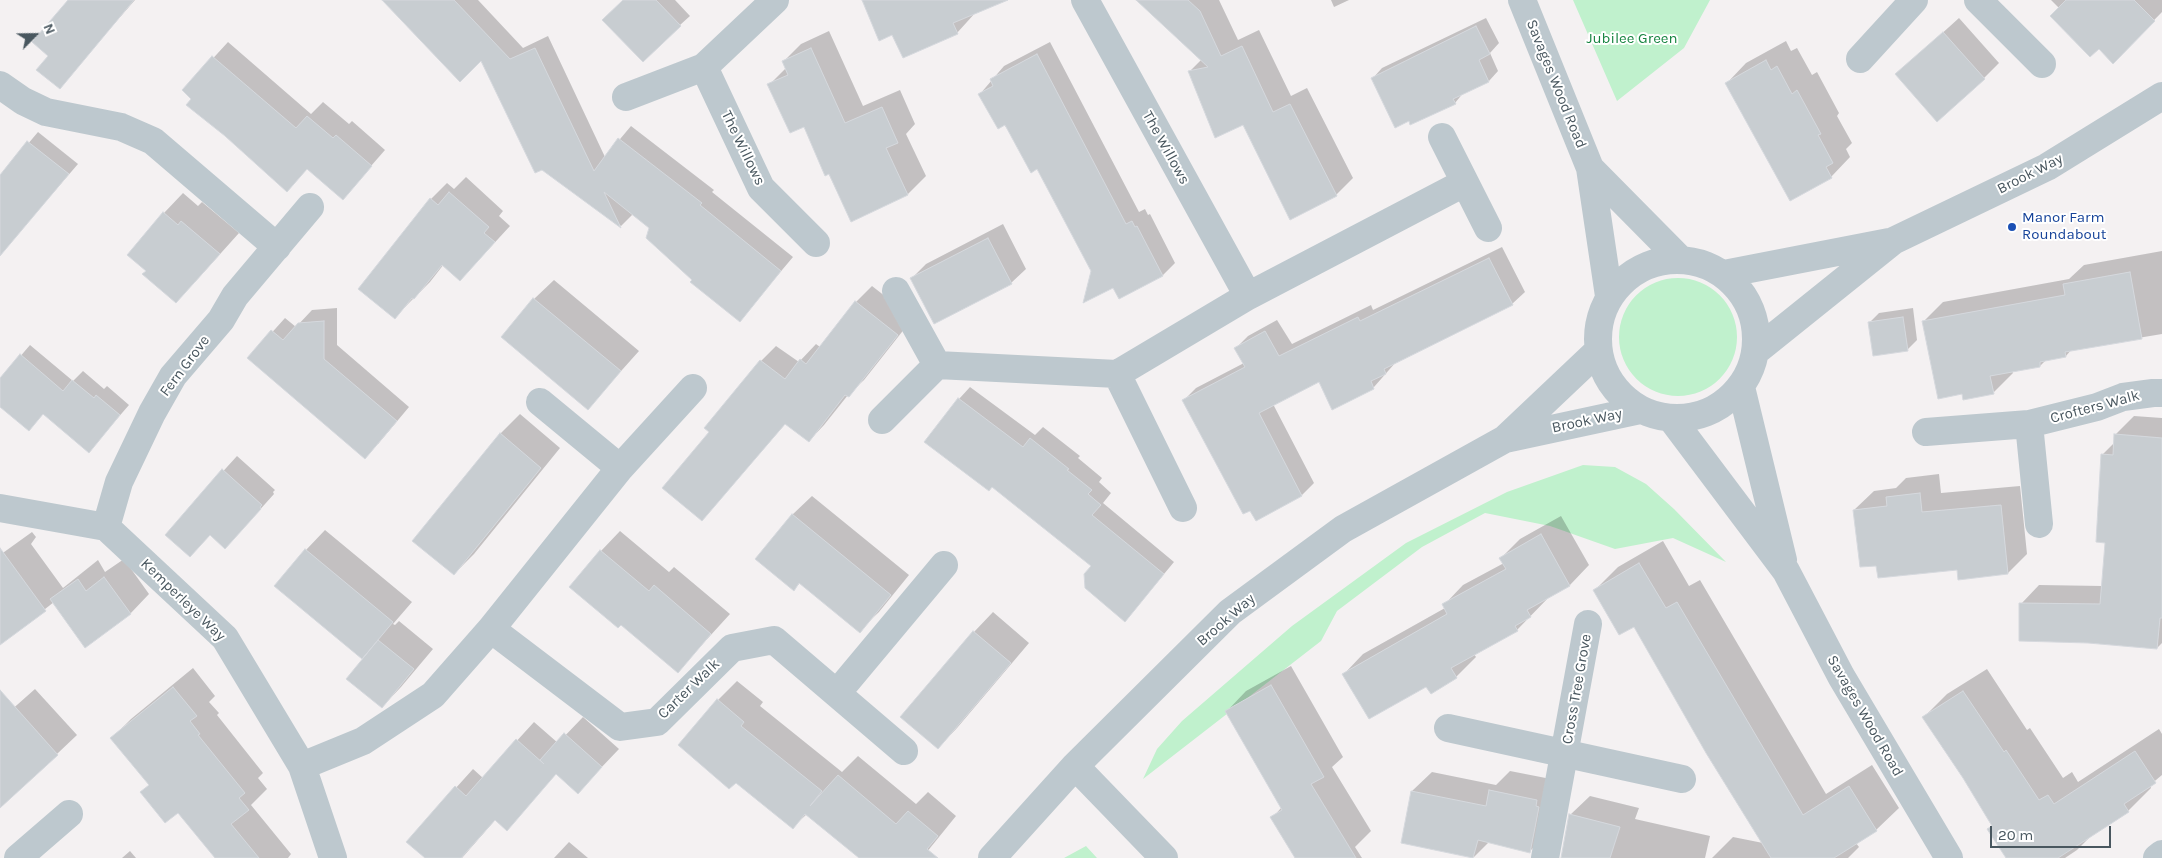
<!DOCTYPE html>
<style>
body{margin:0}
#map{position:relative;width:2162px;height:858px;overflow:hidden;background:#f4f1f2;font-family:Karla,sans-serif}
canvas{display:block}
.north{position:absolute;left:10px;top:10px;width:50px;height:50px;-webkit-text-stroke:4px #fff;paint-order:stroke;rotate:67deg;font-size:14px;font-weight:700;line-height:20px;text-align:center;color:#49575f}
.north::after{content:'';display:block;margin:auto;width:18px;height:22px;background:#49575f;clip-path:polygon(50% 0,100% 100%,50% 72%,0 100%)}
.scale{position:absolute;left:1990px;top:826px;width:121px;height:22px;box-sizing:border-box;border:2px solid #49575f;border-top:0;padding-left:6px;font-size:15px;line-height:18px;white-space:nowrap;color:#49575f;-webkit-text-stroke:4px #fff;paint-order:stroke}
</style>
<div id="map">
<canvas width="2162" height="858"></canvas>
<div class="north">N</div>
<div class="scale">20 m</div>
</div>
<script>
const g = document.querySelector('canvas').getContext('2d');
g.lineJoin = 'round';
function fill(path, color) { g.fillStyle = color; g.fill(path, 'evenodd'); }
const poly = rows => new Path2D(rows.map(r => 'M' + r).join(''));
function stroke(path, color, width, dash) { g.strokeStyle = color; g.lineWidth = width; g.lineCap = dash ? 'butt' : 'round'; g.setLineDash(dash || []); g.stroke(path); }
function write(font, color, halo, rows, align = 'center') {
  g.font = font + ' Karla,sans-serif'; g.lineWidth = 4; g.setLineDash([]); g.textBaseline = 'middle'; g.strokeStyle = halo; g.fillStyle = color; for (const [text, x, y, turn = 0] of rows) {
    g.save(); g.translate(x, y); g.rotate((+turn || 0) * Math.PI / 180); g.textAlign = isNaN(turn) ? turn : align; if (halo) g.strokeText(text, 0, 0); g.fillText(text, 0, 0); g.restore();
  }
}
fill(poly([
 [1573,0,1710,0,1684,48,1617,101],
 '1619 337a59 59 0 1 1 118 0a59 59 0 1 1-118 0Z',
 [1583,465,1615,467,1646,484,1674,509,1726,562,1673,538,1615,549,1550,526,1485,513,1422,547,1337,611,1321,641,1143,779,1157,749,1182,721,1292,626,1406,543,1507,492],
 [1086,846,1097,858,1064,858]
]), '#c0f1cd');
fill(poly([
 [70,0,135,0,59,87,49,56],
 [390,0,478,0,523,48,548,36,605,157,631,126,714,190,712,192,793,257,740,320,694,279,651,227,633,214,621,226,543,168,482,59],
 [634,0,675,0,690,16,680,25],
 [863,0,999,0,976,12,957,33,893,33],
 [1138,0,1219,0,1238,40,1259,30,1291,96,1307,88,1353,178,1336,195,1243,124,1190,71,1202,59],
 [1331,0,1349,0,1334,7],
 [2051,0,2162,0,2162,12,2113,62],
 [1486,18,1499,43,1490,53,1498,71,1489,81,1464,92,1455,103,1409,120,1373,78,1382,68],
 [1959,18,1999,63,1984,78,1897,74],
 [829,31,863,106,900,90,915,124,906,134,926,176,908,194,851,220,805,125,769,85,786,68,783,62,801,44],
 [1786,41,1791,51,1797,48,1812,75,1817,72,1839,113,1837,116,1852,143,1846,149,1850,157,1831,177,1727,83,1746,63],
 [228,42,311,114,323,102,349,124,352,121,385,150,343,198,308,168,287,190,184,90],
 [1050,42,1139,212,1145,209,1148,215,1150,214,1175,263,1163,275,1119,298,1113,287,1092,270,1038,168,980,94,1004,66],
 [38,132,78,164,14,238,0,226,0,177],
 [466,177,503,211,499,216,510,226,476,263,444,264,430,282,395,317,360,289,431,199,447,183,454,189],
 [183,193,198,206,202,202,239,233,195,282,147,271,129,255,164,213],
 [1003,224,1026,269,1011,283,912,278,926,264],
 [1502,247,1525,292,1512,304,1396,362,1374,387,1333,408,1319,381,1273,404,1314,483,1302,495,1184,400,1196,388,1244,363,1236,348,1248,336,1277,320,1292,344,1371,305,1373,310],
 [2162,251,2162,334,2072,349,2066,356,2046,360,2040,366,2012,371,2013,373,1993,393,1963,393,1924,321,1943,302,2069,279,2084,265],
 [554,280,639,351,588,408,503,337,534,299],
 [872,286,913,318,864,380,848,395,824,425,809,441,786,423,702,520,711,431,761,361,776,346,799,362,816,344,820,347,856,302],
 [337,308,337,345,409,407,378,444,249,358,285,318,296,327,312,310],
 [1913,308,1917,340,1907,350,1869,323,1879,313],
 [30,345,73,381,83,371,104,389,107,386,129,405,89,451,44,413,29,430,0,405,0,380],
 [970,387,1035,435,1043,427,1080,456,1078,458,1102,478,1099,482,1111,493,1103,503,1174,562,1125,621,1093,566,959,399],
 [520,414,560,448,474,554,454,574,414,541,501,433],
 [2134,416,2162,418,2162,643,2157,648,2021,604,2039,585,2103,586,2107,542,2102,455,2115,442,2115,435],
 [237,456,275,490,273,492,274,494,239,533,211,534,190,556,166,534],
 [1939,474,1941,493,2020,486,2027,554,2008,573,1958,568,1854,510,1874,491,1896,488,1906,478],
 [812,496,909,575,879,612,859,631,800,583,794,589,792,515],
 [1561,516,1589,565,1570,585,1550,596,1517,630,1474,654,1476,657,1456,677,1431,692,1427,685,1344,674,1363,654,1445,608,1444,605,1463,585,1504,563,1501,558,1520,539],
 [325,530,412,602,393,624,395,625,399,621,433,649,401,687,382,707,371,651,306,550],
 [620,531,669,572,674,567,730,614,678,671,601,551],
 [32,532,36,537,31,544,63,588,98,560,105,572,124,559,149,594,130,614,54,602,12,635,0,620,0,555],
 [1663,541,1689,586,1700,580,1826,794,1872,765,1899,808,1876,830,1856,843,1859,847,1848,858,1712,858,1733,837,1763,843,1634,625,1595,590,1618,567],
 [993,612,1029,643,957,728,938,748,901,717,974,632],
 [1291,666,1343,757,1332,767,1371,831,1355,847,1362,858,1297,858,1272,818,1282,807,1227,711,1246,691],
 [193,668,215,696,209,702,219,713,217,715,263,773,258,778,267,789,251,805,291,854,288,858,216,858,178,811,150,784,112,738,131,719],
 [1987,669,2027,730,2030,728,2063,778,2072,772,2078,782,2159,729,2162,734,2162,775,2150,785,2151,788,2128,811,2093,834,2077,850,2065,858,2007,858,1989,829,1993,825,1964,778,1924,717,1947,694],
 [737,681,763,702,760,706,842,772,858,756,916,804,928,792,956,816,922,858,861,858,807,814,793,827,718,700],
 [35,689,77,735,0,808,0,720],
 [583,717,619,749,578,792,557,773,506,829,496,819,462,858,427,858,408,841,473,769,483,778,534,722,558,743],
 [1510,771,1556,780,1549,832,1530,851,1490,841,1474,857,1402,842,1412,791,1432,772,1496,785],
 [1590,796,1639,808,1635,819,1710,836,1705,858,1562,858,1570,815],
 [569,842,588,858,554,858],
 [130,851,136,858,122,858]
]), '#0003');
const building = poly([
 [68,0,134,0,60,89,36,70,48,56,32,42,68,0],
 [382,0,454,0,510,59,535,48,594,171,618,138,702,203,700,205,781,271,740,322,690,282,692,280,646,238,649,228,604,192,621,228,542,170,535,173,481,61,460,82,382,0],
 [623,0,656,0,681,26,643,62,602,20,623,0],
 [862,0,1008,0,953,23,958,34,903,58,892,35,879,41,862,0],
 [1136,0,1188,0,1200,11,1221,56,1242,46,1273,112,1290,104,1337,196,1290,220,1243,125,1215,138,1188,71,1208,67,1136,0],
 [2066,0,2134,0,2155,21,2113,64,2099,49,2090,57,2050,16,2066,0],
 [1476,26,1490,54,1479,60,1489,82,1453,99,1456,104,1410,125,1409,121,1395,128,1371,78,1476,26],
 [1943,32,1985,79,1937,122,1895,74,1943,32],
 [811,48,845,123,882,107,898,143,886,148,908,195,851,222,829,174,825,176,804,127,790,133,767,84,788,75,782,61,811,48],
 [1037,54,1126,224,1132,221,1135,227,1137,226,1163,276,1119,299,1113,288,1083,303,1091,271,1037,169,1031,173,1005,125,998,129,978,94,993,86,990,79,1037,54],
 [212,56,296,128,307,116,333,138,336,135,372,166,343,200,307,169,287,192,225,136,186,105,191,99,182,90,212,56],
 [1766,60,1771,70,1777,66,1792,94,1797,90,1821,134,1818,135,1833,163,1826,167,1832,178,1790,201,1725,83,1766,60],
 [27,141,69,174,0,256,0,175,27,141],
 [449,192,489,227,484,233,495,242,460,281,442,265,414,299,412,298,395,319,358,289,430,198,438,205,449,192],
 [163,212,178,225,181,221,220,254,176,303,142,274,146,271,127,255,163,212],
 [988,238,1012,284,934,324,910,278,988,238],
 [1489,258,1513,305,1384,369,1386,374,1371,381,1374,389,1332,410,1319,382,1259,413,1302,496,1256,521,1250,511,1243,514,1182,400,1245,367,1234,348,1265,331,1279,356,1358,317,1360,321,1489,258],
 [2130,272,2142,339,2065,352,2066,357,2040,362,2040,367,1990,376,1994,394,1963,400,1962,394,1938,399,1922,321,2065,295,2063,284,2130,272],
 [533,298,621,371,588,410,501,337,533,298],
 [855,301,898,335,849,397,845,395,809,442,785,424,702,521,662,488,709,432,704,428,760,360,785,379,800,359,806,364,855,301],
 [1903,317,1908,351,1873,356,1868,322,1903,317],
 [324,321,324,359,397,421,365,459,247,358,271,330,283,340,298,323,324,321],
 [20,354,63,391,72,380,94,398,96,395,120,415,89,453,43,414,29,431,0,407,0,378,20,354],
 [958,398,1023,447,1030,438,1069,469,1067,470,1092,490,1088,494,1101,505,1092,515,1164,574,1125,622,1085,588,1084,574,1091,566,992,487,989,491,924,442,958,398],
 [500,433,541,468,454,575,412,541,500,433],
 [2114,434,2162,438,2162,618,2160,618,2157,649,2088,643,2019,641,2019,603,2100,604,2105,543,2096,542,2101,454,2113,455,2114,434],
 [222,469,262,505,260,507,261,509,225,549,210,535,190,557,165,535,222,469],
 [1920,493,1922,512,2001,505,2008,574,1958,580,1957,570,1878,578,1876,566,1860,567,1853,510,1887,506,1886,497,1920,493],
 [792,514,891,595,860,633,799,583,794,591,755,559,792,514],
 [1541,534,1570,586,1527,610,1531,617,1515,626,1518,631,1451,668,1457,678,1431,694,1426,687,1369,719,1342,674,1447,614,1442,604,1506,569,1499,558,1541,534],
 [0,548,46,611,0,645,0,548],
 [305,549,393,622,362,659,274,586,305,549],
 [600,550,649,591,654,585,711,634,678,673,621,625,618,628,569,587,600,550],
 [1639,563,1666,608,1677,602,1803,815,1849,786,1877,831,1834,858,1771,858,1706,753,1634,627,1619,635,1593,590,1639,563],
 [104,577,131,614,85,648,50,599,78,579,86,591,104,577],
 [973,631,1011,663,938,749,900,717,973,631],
 [378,640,414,669,382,708,346,679,378,640],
 [1271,685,1324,777,1311,784,1356,858,1295,858,1270,817,1282,810,1225,711,1271,685],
 [173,687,197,716,190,721,200,734,198,735,245,793,239,798,249,810,231,824,259,858,215,858,178,813,165,823,140,792,149,785,110,738,173,687],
 [0,690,58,755,0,808,0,690],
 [1963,691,2004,752,2006,750,2039,800,2048,795,2054,804,2135,751,2156,783,2124,804,2129,812,2058,858,2006,858,1987,829,1992,826,1963,778,1922,717,1963,691],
 [717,699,744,722,741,726,822,791,810,806,838,775,896,824,908,811,938,836,927,849,938,858,859,858,805,814,793,829,736,783,729,789,678,745,717,699],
 [564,733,602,767,578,794,556,774,507,831,495,820,461,858,425,858,406,842,455,786,466,796,516,739,544,764,540,760,564,733],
 [1489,790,1537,800,1536,806,1539,807,1530,853,1478,840,1473,858,1401,843,1411,791,1486,806,1489,790],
 [1569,814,1620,827,1610,858,1561,858,1569,814]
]);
fill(building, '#c8cdd1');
stroke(building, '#d5d8dd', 1);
stroke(poly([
 [1085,0,1248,296],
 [1522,0,1590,168,1609,296],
 [1978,0,2042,64],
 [1860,59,1914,0],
 [704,67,761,188,816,243],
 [0,85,23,101,46,112,121,127,153,141,277,247],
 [626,97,704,67,775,0],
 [1442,137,1488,228],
 [1590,168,1679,258],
 '1598 339a79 79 0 1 1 158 0a79 79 0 1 1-158 0Z',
 [1724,274,1889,242],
 [896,291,937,365],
 [1756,351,1893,241,2047,167,2162,96],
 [1117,374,1248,296,1464,183],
 [1741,387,1783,560],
 [540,402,620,468],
 [1671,418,1786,571,1841,676,1949,858],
 [882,420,937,365,1117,374,1183,508],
 [2029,424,2039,524],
 [1926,432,2029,424,2097,407,2123,397,2153,393,2162,393],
 [1505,439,1640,410],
 [0,508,106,527,225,638,302,766,333,858],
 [106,527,119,482,152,413,173,376,221,320,235,296,310,207],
 [491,629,620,468,693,388],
 [837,693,944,565],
 [1448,728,1682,779],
 [302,766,363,741,433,695,491,629,620,727,657,722,732,648,774,640,904,751],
 [1075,766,1164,858],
 [18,858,69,814],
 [992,858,1075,766,1230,612,1343,529,1505,439,1598,351],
 [1545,858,1588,624],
 [2157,858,2162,854]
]), '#bdc8ce', 28);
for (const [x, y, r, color] of [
 [2012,227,5,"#1a4fb4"]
]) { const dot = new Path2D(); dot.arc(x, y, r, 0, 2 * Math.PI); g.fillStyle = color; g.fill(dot); stroke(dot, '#fff', 2); }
write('15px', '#168440', '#fff', [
 ["Jubilee Green",1632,39]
]);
write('15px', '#49575f', '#fff', [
 ["Savages Wood Road",1556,84,68],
 ["The Willows",743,148,64],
 ["The Willows",1166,148,61],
 ["Brook Way",2030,174,-27],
 ["Fern Grove",185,366,-53],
 ["Crofters Walk",2095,407,-15],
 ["Brook Way",1587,421,-12],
 ["Kemperleye Way",183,600,44],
 ["Brook Way",1226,620,-41],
 ["Carter Walk",689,689,-44],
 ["Cross Tree Grove",1577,689,-80],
 ["Savages Wood Road",1865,716,60]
]);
write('15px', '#164399', '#fff', [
 ["Manor Farm",2022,218],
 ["Roundabout",2022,235]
], 'left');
</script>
